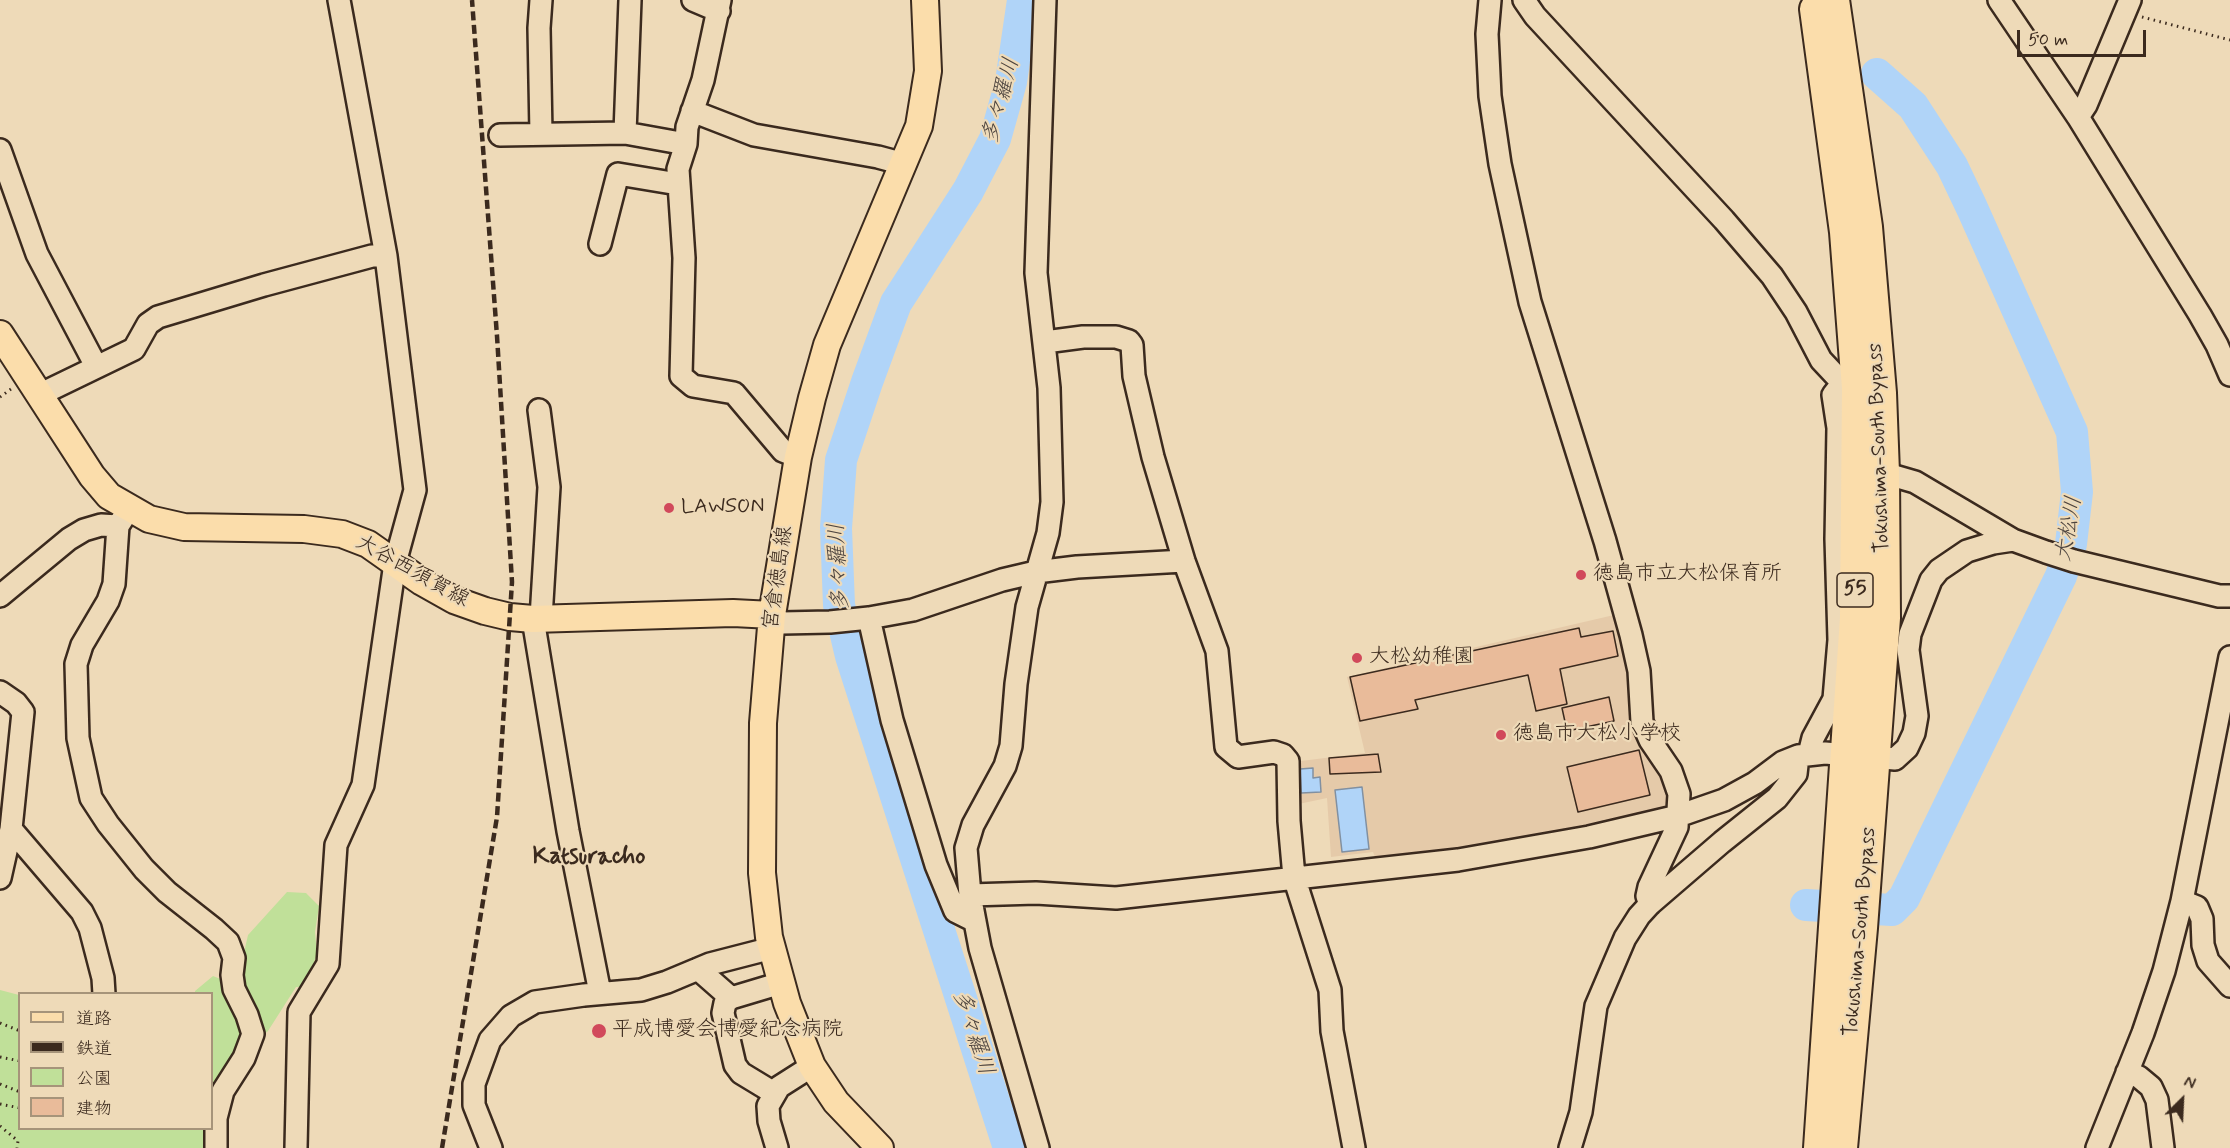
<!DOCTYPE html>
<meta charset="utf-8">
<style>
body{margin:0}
#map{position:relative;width:2230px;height:1148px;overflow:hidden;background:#eedab8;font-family:Mynerve,"Klee One",sans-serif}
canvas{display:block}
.legend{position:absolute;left:18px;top:992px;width:195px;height:138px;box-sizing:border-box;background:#eedab8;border:2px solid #a6947a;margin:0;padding:8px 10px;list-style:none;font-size:18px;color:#3b2a1e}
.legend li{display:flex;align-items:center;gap:12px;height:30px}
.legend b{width:30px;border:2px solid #a6947a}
.north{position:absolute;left:2152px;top:1070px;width:60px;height:60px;-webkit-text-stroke:4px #eedab8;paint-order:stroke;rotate:24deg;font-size:16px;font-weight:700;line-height:24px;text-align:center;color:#3b2a1e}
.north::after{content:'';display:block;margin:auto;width:21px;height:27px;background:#3b2a1e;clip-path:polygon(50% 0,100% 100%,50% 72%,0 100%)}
.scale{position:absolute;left:2017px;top:30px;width:129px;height:27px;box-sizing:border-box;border:3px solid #3b2a1e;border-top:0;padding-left:8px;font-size:18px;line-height:21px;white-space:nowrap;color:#3b2a1e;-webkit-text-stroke:4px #eedab8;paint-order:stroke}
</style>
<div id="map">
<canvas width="2230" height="1148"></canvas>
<ul class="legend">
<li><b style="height:8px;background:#fbddab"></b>道路</li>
<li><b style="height:8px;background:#3b2a1e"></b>鉄道</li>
<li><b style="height:16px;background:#c0e099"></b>公園</li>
<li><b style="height:16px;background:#e9bb9a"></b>建物</li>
</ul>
<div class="north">N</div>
<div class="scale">50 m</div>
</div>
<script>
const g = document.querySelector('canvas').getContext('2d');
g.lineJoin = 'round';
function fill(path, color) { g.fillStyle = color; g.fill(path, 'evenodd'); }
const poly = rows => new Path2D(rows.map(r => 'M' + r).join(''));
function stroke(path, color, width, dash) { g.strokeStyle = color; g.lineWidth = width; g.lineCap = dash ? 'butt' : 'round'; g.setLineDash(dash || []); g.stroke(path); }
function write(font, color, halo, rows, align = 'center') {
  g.font = font + ' Mynerve,"Klee One",sans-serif'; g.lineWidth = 4.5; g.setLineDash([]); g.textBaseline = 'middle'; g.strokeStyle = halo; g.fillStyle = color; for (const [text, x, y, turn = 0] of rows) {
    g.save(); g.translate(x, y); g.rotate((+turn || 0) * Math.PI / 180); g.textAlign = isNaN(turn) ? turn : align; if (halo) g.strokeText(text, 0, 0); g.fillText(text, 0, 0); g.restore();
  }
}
fill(poly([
 [1614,615,1632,690,1631,717,1673,783,1666,810,1507,845,1377,862,1373,852,1331,857,1327,798,1294,805,1294,764,1301,761,1365,753,1347,677]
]), '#e5caa9');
fill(poly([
 [287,892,306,893,319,906,315,932,317,954,305,987,296,987,268,1031,244,1052,212,1109,212,994,195,994,195,991,213,976,228,982,243,976,243,957,248,935],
 [0,990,19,995,20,1128,212,1128,210,1148,0,1148]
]), '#c0e099');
const water = poly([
 [1313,768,1313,778,1320,777,1321,792,1301,793,1300,769,1313,768],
 [1362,787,1369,849,1342,852,1335,790,1362,787]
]);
fill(water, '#b0d4f8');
stroke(water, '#8190a1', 1.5);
stroke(poly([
 [1806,905,1892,910,1904,898,2061,576,2071,544,2077,492,2072,432,1972,208,1952,166,1913,106,1877,74],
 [1009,1148,851,656,839,605,836,528,841,460,867,382,896,303,968,191,995,139,1011,82,1023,0]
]), '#b0d4f8', 32);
const building = poly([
 [1579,628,1581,637,1613,631,1618,656,1560,669,1567,704,1536,711,1528,675,1415,700,1418,709,1360,721,1350,677,1579,628],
 [1609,697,1614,721,1567,731,1562,708,1609,697],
 [1639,750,1650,795,1578,812,1567,767,1639,750],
 [1378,754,1381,772,1330,774,1329,758,1378,754]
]);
fill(building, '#e9bb9a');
stroke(building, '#3b2a1e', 1.5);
const minor = poly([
 [693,0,719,11],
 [720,0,703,80,687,127,686,144,678,169,684,258,681,376,693,386,734,393,783,451,798,457],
 [1490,0,1487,34,1490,96,1500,164,1530,302,1605,541,1631,635,1639,671,1642,722,1650,740,1671,771,1679,794,1677,827,1649,887,1647,896,1650,904],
 [1524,0,1535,16,1724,220,1772,276,1796,312,1821,360,1836,376,1857,388,1866,390],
 [1999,0,2078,117,2200,315,2217,345,2230,375],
 [692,111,754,135,878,157,904,164],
 [2078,117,2086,105,2130,0],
 [625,133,630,0],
 [541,134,539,28,541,0],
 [500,135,625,133,686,144],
 [0,150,37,254,96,366],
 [600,244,618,174,678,184],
 [1045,342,1083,337,1116,337,1129,341,1132,345,1134,376,1153,457,1184,561,1217,651,1226,747,1238,757,1274,752,1283,755,1288,761,1289,821,1294,877,1330,990,1332,1031,1354,1148],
 [39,395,134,349,148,324,158,317,264,285,372,256,386,256],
 [539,410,549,487,541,618],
 [1884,473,1915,482,2013,540,2046,552,2074,561,2219,596,2230,596],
 [129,509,118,526,114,584,108,601,82,645,76,664,78,738,91,798,108,824,144,869,167,892,214,929,228,942,234,958,232,975,234,989,247,1015,253,1034,244,1058,223,1091,216,1118,216,1148],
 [0,596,69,539,84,530,101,525,118,526],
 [772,615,782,623,830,622,869,618,913,610,1002,580,1036,572,1077,567,1184,561],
 [869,618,892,720,936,865,955,911,975,921],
 [533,619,568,831,600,993],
 [0,692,16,703,23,712,11,829,0,878],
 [1809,754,1813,738,1834,699,1839,640,1836,539,1838,428,1833,395,1844,381],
 [11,829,82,912,90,928,103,978,104,994],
 [970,895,1036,893,1116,898,1458,860,1589,837,1678,816,1724,800,1755,783,1783,762,1798,756],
 [2182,901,2197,907,2202,919,2203,945,2208,961,2230,986],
 [698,969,731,998],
 [2127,1072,2139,1077,2151,1087,2157,1100,2163,1148],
 [774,1093,741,1073,735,1065,723,1013,725,1003,731,998,781,983],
 [296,1148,299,1012,328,964,336,845,363,785,395,563,415,490,386,256,339,0],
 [491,1148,474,1105,474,1084,490,1040,511,1016,535,1002,584,995,641,990,667,982,710,964,772,948],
 [777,1148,769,1121,768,1106,779,1087,812,1066],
 [1038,1148,980,948,970,895,966,848,973,825,1005,766,1011,746,1016,684,1027,607,1048,533,1052,502,1049,388,1036,273,1045,0],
 [1570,1148,1581,1112,1596,1006,1625,938,1639,916,1650,904,1722,842,1777,798,1796,774,1798,756,1825,753,1895,759,1907,748,1914,733,1917,716,1908,650,1910,634,1931,580,1939,570,1967,551,1993,543,2013,540],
 [2097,1148,2143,1033,2164,971,2182,901,2230,657]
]);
const major = poly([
 [0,334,92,476,109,496,149,519,184,527,304,529,342,534,368,544,422,582,454,600,485,611,510,617,533,619,733,613,772,615],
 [880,1148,836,1102,812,1066,787,1003,769,937,762,873,763,723,772,615,798,457,812,398,827,345,919,126,928,71,925,0]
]);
const highway = poly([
 [1834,0,1867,227,1881,393,1884,473,1885,618,1862,928,1842,1148],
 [1815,9,1845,232,1857,388,1855,618,1819,1148]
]);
stroke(minor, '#3b2a1e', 26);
stroke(major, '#3b2a1e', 30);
stroke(highway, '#3b2a1e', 34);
stroke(poly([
 [2142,17,2230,40],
 [0,397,11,389],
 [0,1023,20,1031],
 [0,1057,20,1061],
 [0,1084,20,1092],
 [0,1104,20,1108],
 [0,1126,18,1141,17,1148]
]), '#3b2a1e', 3, [1.5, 4.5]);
stroke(minor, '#eedab8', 21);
stroke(major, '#fbddab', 26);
stroke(highway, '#fbddab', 30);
stroke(poly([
 [442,1148,497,817,512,582,497,336,472,0]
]), '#3b2a1e', 4.5, [9, 4.5]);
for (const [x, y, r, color] of [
 [669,508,6,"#d1495b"],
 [1581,575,6,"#d1495b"],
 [1357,658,6,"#d1495b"],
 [1501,735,6,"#d1495b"],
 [599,1031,8,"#d1495b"]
]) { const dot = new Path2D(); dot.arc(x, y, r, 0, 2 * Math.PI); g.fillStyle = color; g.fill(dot); stroke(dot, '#eedab8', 2); }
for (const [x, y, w] of [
 [1855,590,36]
]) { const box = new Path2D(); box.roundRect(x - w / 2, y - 17, w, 34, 4.5); g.fillStyle = '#eedab8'; g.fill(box); stroke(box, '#3b2a1e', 1.5); }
write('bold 20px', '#3b2a1e', null, [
 ["55",1855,590]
]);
write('21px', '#3b2a1e', '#eedab8', [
 ["Tokushima-South Bypass",1880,448,-92],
 ["大谷西須賀線",412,572,29],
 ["宮倉徳島線",779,578,-82],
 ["Tokushima-South Bypass",1861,932,-85]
]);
write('21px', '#3b2a1e', '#eedab8', [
 ["LAWSON",681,508],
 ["徳島市立大松保育所",1593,575],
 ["大松幼稚園",1369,658],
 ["徳島市大松小学校",1513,735],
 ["平成博愛会博愛紀念病院",612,1031]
], 'left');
write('italic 22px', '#4d443f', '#eedab8', [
 ["多々羅川",1002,101,-75],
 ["大松川",2070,529,-80],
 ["多々羅川",840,567,-93],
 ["多々羅川",972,1033,72]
]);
write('bold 24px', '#3b2a1e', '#eedab8', [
 ["Katsuracho",589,858]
]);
</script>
